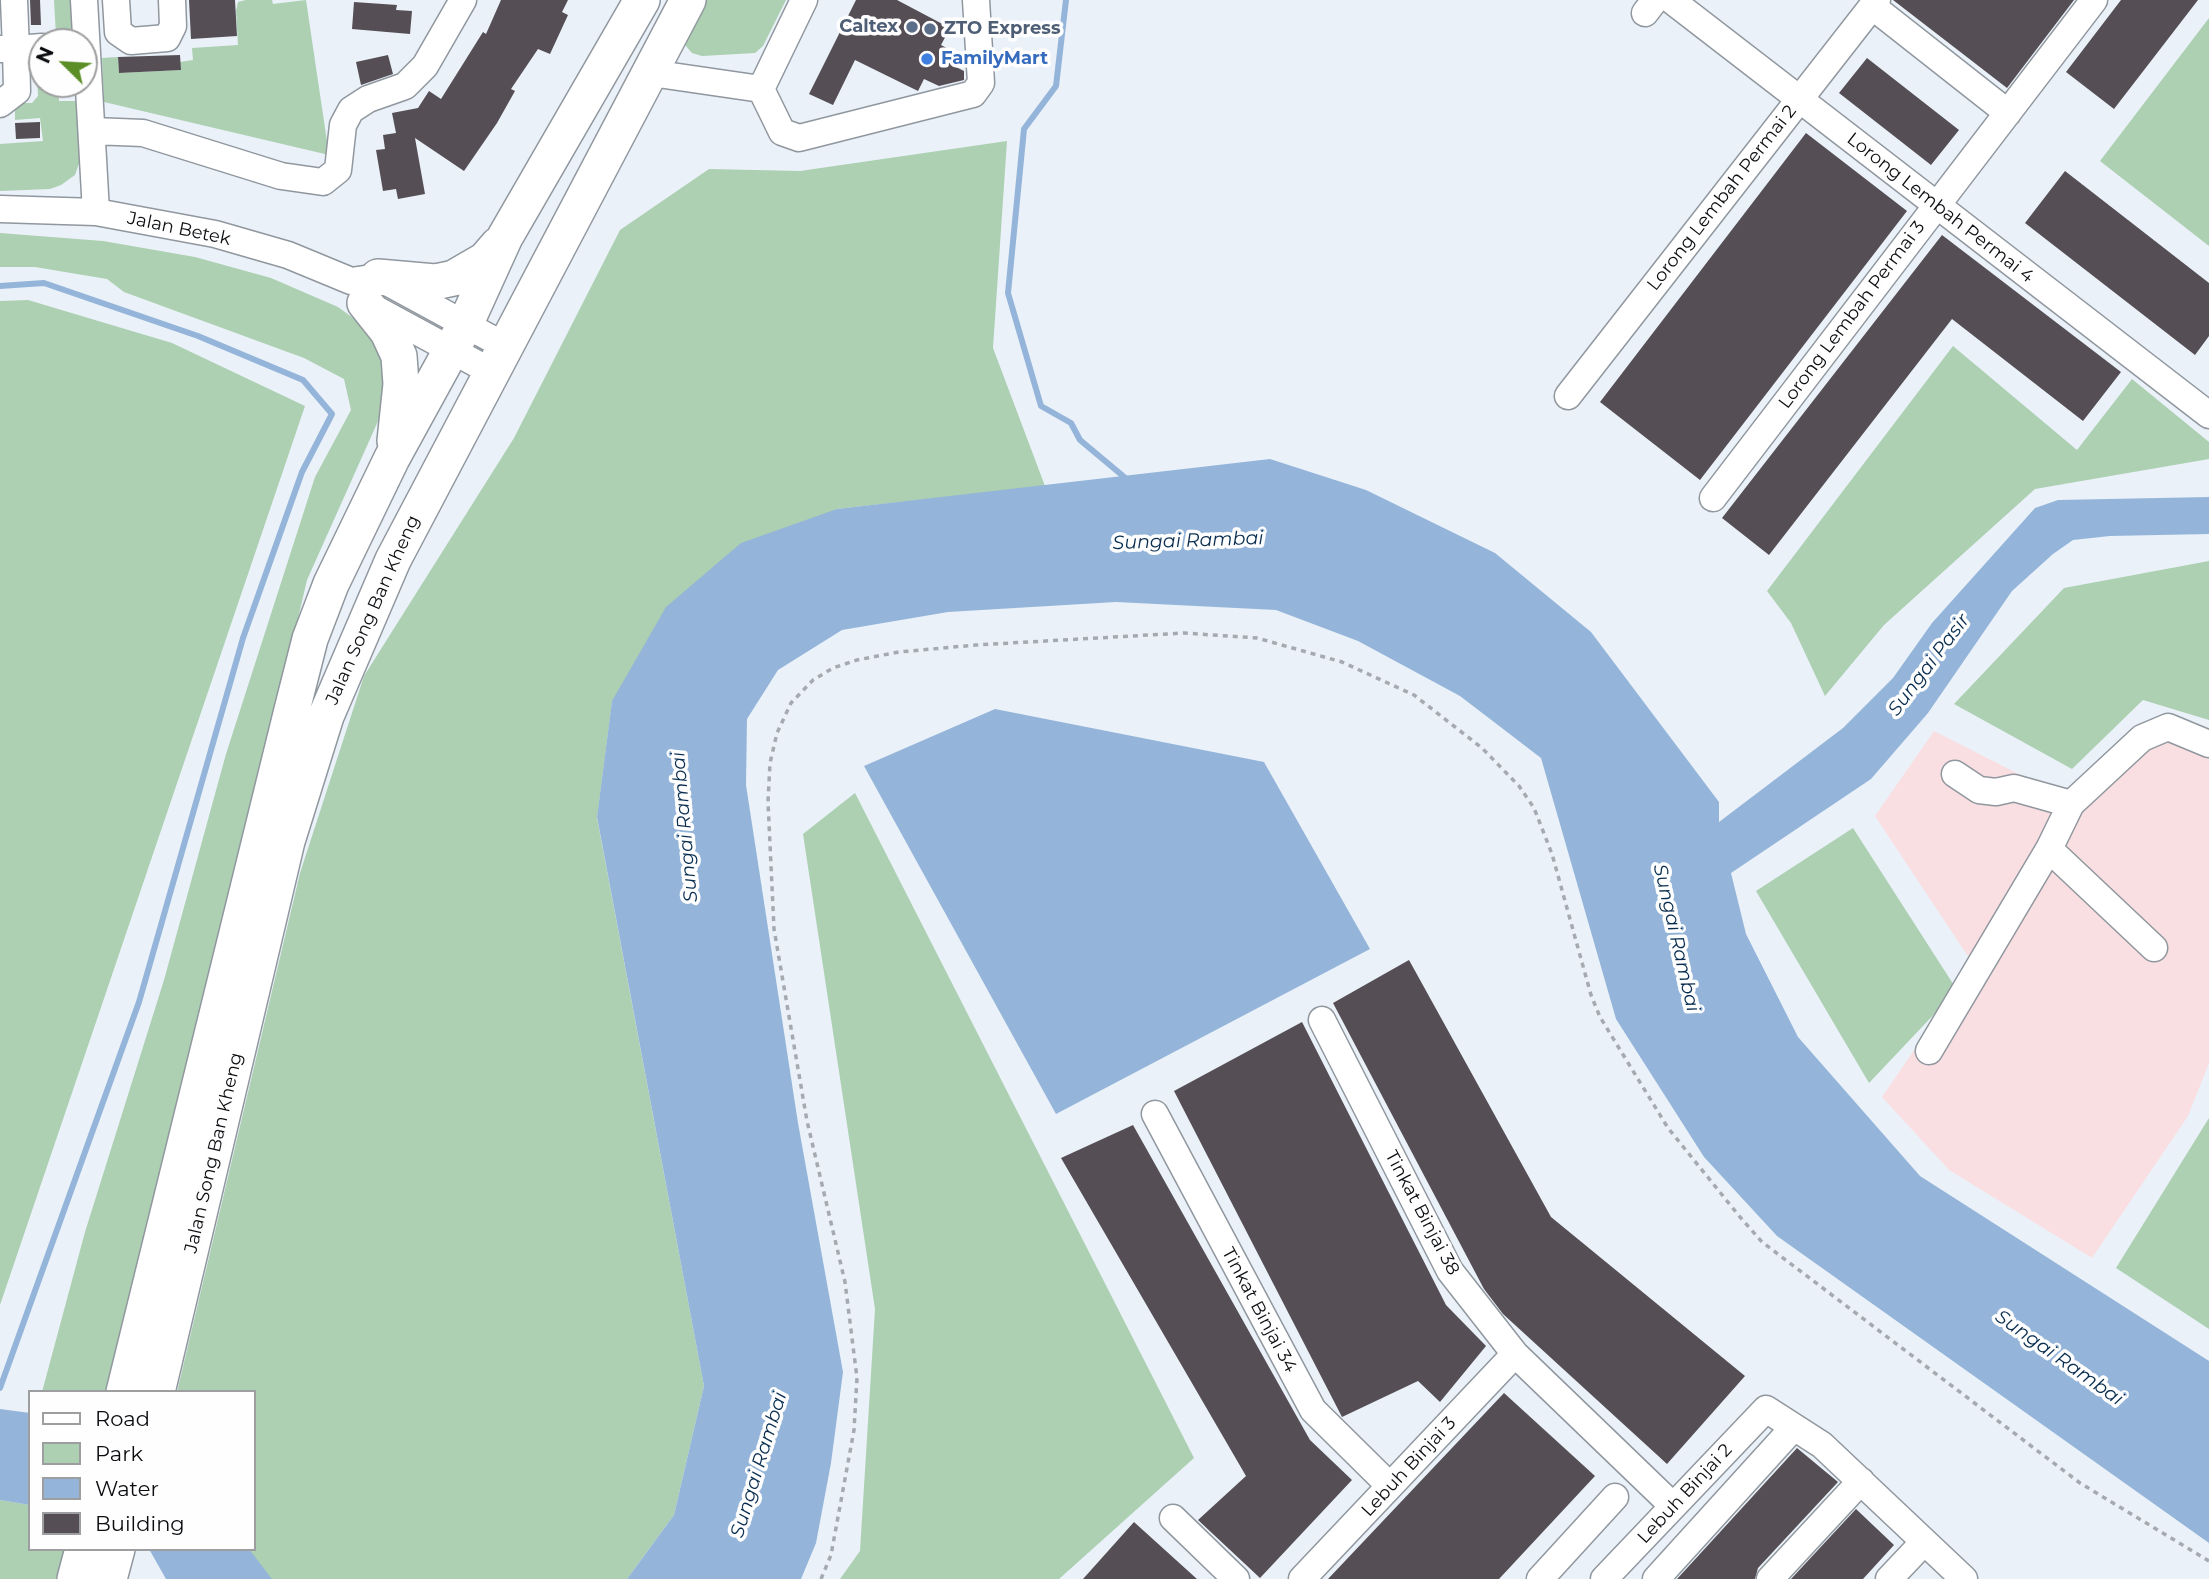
<!DOCTYPE html>
<style>
body{margin:0}
#map{position:relative;width:2209px;height:1579px;overflow:hidden;background:#eaf1f9;font-family:Montserrat,sans-serif}
canvas{display:block}
.legend{position:absolute;left:28px;top:1390px;width:228px;height:161px;box-sizing:border-box;background:#fefefe;border:2px solid #9d9e9f;margin:0;padding:9px 12px;list-style:none;font-size:21px;color:#0b0d10}
.legend li{display:flex;align-items:center;gap:14px;height:35px}
.legend b{width:35px;border:2px solid #9d9e9f}
.north{position:absolute;left:28px;top:28px;width:70px;height:70px;box-sizing:border-box;background:#fefefe;border:2px solid #9d9e9f;border-radius:50%;rotate:294deg;font-size:19px;font-weight:700;line-height:28px;text-align:center;color:#0b0d10}
.north::after{content:'';display:block;margin:auto;width:24px;height:32px;background:#5b8e26;clip-path:polygon(50% 0,100% 100%,50% 72%,0 100%)}
</style>
<div id="map">
<canvas width="2209" height="1579"></canvas>
<ul class="legend">
<li><b style="height:9px;background:#fff"></b>Road</li>
<li><b style="height:19px;background:#acd0b1"></b>Park</li>
<li><b style="height:19px;background:#94b5d9"></b>Water</li>
<li><b style="height:19px;background:#554e55"></b>Building</li>
</ul>
<div class="north">N</div>
</div>
<script>
const g = document.querySelector('canvas').getContext('2d');
g.lineJoin = 'round';
function fill(path, color) { g.fillStyle = color; g.fill(path, 'evenodd'); }
const poly = rows => new Path2D(rows.map(r => 'M' + r).join(''));
function stroke(path, color, width, dash) { g.strokeStyle = color; g.lineWidth = width; g.lineCap = dash ? 'butt' : 'round'; g.setLineDash(dash || []); g.stroke(path); }
function write(font, color, halo, rows, align = 'center') {
  g.font = font + ' Montserrat,sans-serif'; g.lineWidth = 7; g.setLineDash([]); g.textBaseline = 'middle'; g.strokeStyle = halo; g.fillStyle = color; for (const [text, x, y, turn = 0] of rows) {
    g.save(); g.translate(x, y); g.rotate((+turn || 0) * Math.PI / 180); g.textAlign = isNaN(turn) ? turn : align; if (halo) g.strokeText(text, 0, 0); g.fillText(text, 0, 0); g.restore();
  }
}
fill(poly([
 [2141,722,2209,740,2209,1063,2188,1116,2092,1258,1949,1170,1882,1097,1973,964,1875,816,1934,731,2060,795]
]), '#fadfe2');
fill(poly([
 [54,0,74,0,75,26,64,35,56,36],
 [246,0,272,0,273,4,306,0,329,155,104,102,102,58,118,57,119,73,180,70,180,62,193,60,192,48,238,45,236,11,238,2],
 [707,0,786,0,763,46,755,53,702,56,692,53,685,45],
 [2209,18,2209,246,2100,161],
 [42,53,42,84,58,84,59,101,80,101,81,158,75,175,61,185,50,189,0,191,0,144,43,141,40,118,15,120,15,103,32,103,38,96,36,54],
 [1007,141,993,348,1045,486,837,509,612,702,597,818,704,1386,674,1515,627,1579,270,1579,247,1549,254,1549,254,1392,177,1392,300,873,364,676,514,438,620,230,709,169,800,171],
 [0,233,103,241,195,257,271,278,338,307,360,323,378,342,386,367,383,410,307,580,241,862,107,1392,42,1392,85,1232,164,980,226,754,315,477,351,410,344,379,304,358,124,292,107,279,35,267,0,267],
 [28,300,172,343,305,406,0,1305,0,301],
 [1953,346,2077,450,2132,379,2209,442,2209,459,2035,489,1884,625,1825,696,1791,623,1767,591],
 [2209,561,2209,720,2143,700,2072,769,1954,704,2064,588],
 [855,793,1194,1458,1059,1579,840,1579,860,1551,875,1309,803,834],
 [1853,828,1957,990,1869,1083,1756,891],
 [2209,1118,2209,1329,2116,1268],
 [0,1500,30,1505,30,1549,65,1549,56,1579,0,1579]
]), '#acd0b1');
fill(poly([
 [1270,459,1366,490,1495,553,1591,632,1719,802,1719,822,1843,728,1893,678,1932,623,2035,508,2058,500,2209,497,2209,534,2110,536,2073,540,2053,554,2012,591,1928,713,1871,779,1731,873,1746,934,1798,1037,1920,1176,2209,1361,2209,1543,1777,1236,1704,1157,1616,1019,1541,758,1460,696,1358,641,1276,610,1116,602,948,612,842,630,778,670,747,719,746,785,798,1123,843,1372,831,1463,816,1543,801,1579,627,1579,674,1515,704,1386,597,817,612,701,666,607,741,543,837,509],
 [995,709,1264,762,1370,949,1056,1114,864,766],
 [0,1409,30,1413,30,1505,0,1500],
 [149,1549,249,1549,272,1579,166,1579]
]), '#94b5d9');
stroke(poly([
 [1066,0,1056,86,1024,129,1008,293,1041,406,1071,423,1080,440,1129,481],
 [0,286,44,283,198,336,303,380,332,414,302,472,243,638,139,1002,0,1388]
]), '#94b5d9', 6);
fill(poly([
 [30,0,40,0,41,25,31,25],
 [189,0,235,0,237,36,191,39],
 [501,0,568,0,562,12,568,15,550,54,538,49,511,89,515,91,497,123,464,171,415,138,425,194,398,199,396,189,383,191,376,150,385,149,383,135,396,133,392,113,418,108,429,91,441,99,483,32,486,34],
 [856,0,897,0,950,28,941,45,960,55,954,66,964,71,964,80,939,86,924,79,918,91,855,60,833,105,809,94],
 [1893,0,2074,0,2007,88],
 [2121,0,2198,0,2114,109,2066,72],
 [354,2,397,5,396,10,412,11,410,34,352,29],
 [180,55,181,70,119,73,118,57],
 [388,55,393,74,361,85,356,62],
 [1867,58,1959,130,1931,165,1839,93],
 [40,122,40,138,16,139,15,123],
 [1806,133,1907,211,1700,480,1600,402],
 [2065,171,2209,283,2209,336,2195,355,2025,223],
 [1942,235,2121,372,2083,421,1952,319,1769,555,1722,518],
 [1409,960,1551,1217,1745,1376,1667,1464,1503,1314,1484,1289,1333,1003],
 [1302,1022,1446,1305,1486,1346,1440,1402,1418,1381,1342,1417,1174,1091],
 [1133,1125,1310,1440,1352,1480,1260,1578,1198,1520,1246,1476,1061,1158],
 [1504,1393,1595,1476,1499,1579,1328,1579],
 [1797,1448,1838,1482,1758,1568,1755,1579,1677,1579],
 [1856,1509,1894,1545,1863,1579,1791,1579],
 [1134,1522,1197,1579,1083,1579]
]), '#554e55');
const minor = poly([
 [14,0,16,49,42,47],
 [84,0,96,212],
 [116,0,118,32,131,41,167,38,173,26,172,0],
 [1671,0,2209,415],
 [1872,6,2008,113],
 [1645,13,1655,0],
 [0,49,16,49,17,91,0,104],
 [651,73,761,89],
 [761,89,782,132,799,138,973,94,981,83,976,0],
 [761,89,804,0],
 [93,131,143,133,281,176,323,182,338,170,343,125,351,110,368,99,405,86,425,66,463,0],
 [0,209,96,212,215,234,288,255,351,281,378,277,503,345],
 [372,307,490,371],
 [1568,396,1877,0],
 [1713,498,2094,0],
 [1955,774,1979,790,1996,792,2014,788,2071,804],
 [2049,849,2154,948],
 [1322,1020,1450,1271,1515,1354,1673,1506],
 [1929,1051,2049,849,2071,804,2142,738,2168,727,2209,744],
 [1155,1114,1313,1410,1390,1486],
 [1173,1518,1236,1579],
 [1302,1579,1515,1354],
 [1540,1579,1615,1497],
 [1604,1579,1766,1409,1822,1445,1964,1579],
 [1656,1579,1794,1427],
 [1770,1579,1861,1481],
 [1889,1579,1923,1543]
]);
const major = poly([
 [378,277,435,282,454,278,485,260,498,245],
 [365,303,388,332,399,356,401,384,395,441],
 [124,1392,292,710,310,639,331,584,392,458,465,325,505,237,642,0],
 [157,1392,287,841,326,716,393,560,688,0],
 [75,1579,83,1549],
 [109,1579,117,1549]
]);
stroke(minor, '#90979e', 29);
stroke(major, '#90979e', 38);
stroke(poly([
 [821,1579,831,1555,854,1430,857,1378,845,1282,807,1121,774,929,768,802,770,763,777,733,791,703,813,680,833,668,857,660,899,652,976,645,1184,633,1257,638,1342,662,1414,695,1482,748,1519,786,1534,808,1552,854,1591,995,1600,1017,1668,1128,1740,1217,1762,1242,2080,1483,2209,1561]
]), '#a4aab0', 3.5, [5, 5]);
stroke(minor, '#fff', 26);
stroke(major, '#fff', 35);
for (const [x, y, r, color] of [
 [912,27,7,"#5c6f8a"],
 [930,29,7,"#5c6f8a"],
 [927,59,7,"#3f7fe0"]
]) { const dot = new Path2D(); dot.arc(x, y, r, 0, 2 * Math.PI); g.fillStyle = color; g.fill(dot); stroke(dot, '#fefefe', 2.5); }
write('bold 18px', '#4e5e75', '#fefefe', [
 ["Caltex",898,27],
 ["ZTO Express",944,29,"left"]
], 'right');
write('bold 18px', '#366cbe', '#fefefe', [
 ["FamilyMart",941,59]
], 'left');
write('18px', '#0b0d10', '#fefefe', [
 ["Lorong Lembah Permai 2",1722,198,-52],
 ["Lorong Lembah Permai 4",1940,208,38],
 ["Jalan Betek",179,229,12],
 ["Lorong Lembah Permai 3",1852,315,-53],
 ["Jalan Song Ban Kheng",373,610,-66],
 ["Jalan Song Ban Kheng",214,1153,-77],
 ["Tinkat Binjai 38",1422,1213,62],
 ["Tinkat Binjai 34",1259,1310,62],
 ["Lebuh Binjai 3",1409,1467,-47],
 ["Lebuh Binjai 2",1685,1494,-47]
]);
write('italic 19px', '#082d4f', '#fefefe', [
 ["Sungai Rambai",1188,541,-2],
 ["Sungai Pasir",1929,665,-53],
 ["Sungai Rambai",685,827,-95],
 ["Sungai Rambai",1676,938,77],
 ["Sungai Rambai",2059,1358,35],
 ["Sungai Rambai",759,1465,-73]
]);
</script>
